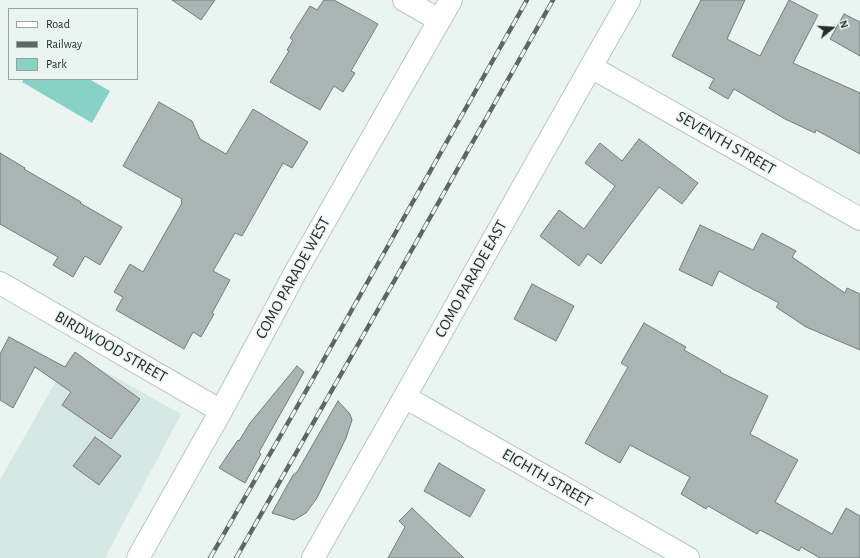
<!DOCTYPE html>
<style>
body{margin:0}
#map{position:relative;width:860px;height:558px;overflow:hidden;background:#eaf5f2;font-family:"Alegreya Sans",sans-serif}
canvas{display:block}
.legend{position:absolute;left:8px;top:8px;width:130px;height:72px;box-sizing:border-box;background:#eaf5f2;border:1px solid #9ca4a2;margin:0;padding:5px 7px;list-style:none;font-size:12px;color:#272b2a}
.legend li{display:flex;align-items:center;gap:8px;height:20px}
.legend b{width:20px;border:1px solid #9ca4a2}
.north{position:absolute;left:812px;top:8px;width:40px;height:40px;-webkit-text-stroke:3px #eaf5f2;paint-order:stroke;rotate:72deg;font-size:11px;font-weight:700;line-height:16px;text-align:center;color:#272b2a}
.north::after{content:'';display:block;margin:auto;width:14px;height:18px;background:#272b2a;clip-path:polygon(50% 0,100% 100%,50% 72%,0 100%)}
</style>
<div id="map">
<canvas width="860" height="558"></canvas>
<ul class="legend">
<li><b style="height:5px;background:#fff"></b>Road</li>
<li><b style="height:5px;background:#606664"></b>Railway</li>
<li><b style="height:11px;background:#87d2c4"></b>Park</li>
</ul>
<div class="north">N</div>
</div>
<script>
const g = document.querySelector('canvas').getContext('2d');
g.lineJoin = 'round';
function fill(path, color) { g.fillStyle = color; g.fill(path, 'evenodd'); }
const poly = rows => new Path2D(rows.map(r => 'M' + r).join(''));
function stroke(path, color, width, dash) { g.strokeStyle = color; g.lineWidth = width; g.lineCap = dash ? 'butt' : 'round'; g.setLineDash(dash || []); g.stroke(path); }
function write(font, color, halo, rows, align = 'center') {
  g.font = font + ' "Alegreya Sans",sans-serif'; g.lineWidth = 3; g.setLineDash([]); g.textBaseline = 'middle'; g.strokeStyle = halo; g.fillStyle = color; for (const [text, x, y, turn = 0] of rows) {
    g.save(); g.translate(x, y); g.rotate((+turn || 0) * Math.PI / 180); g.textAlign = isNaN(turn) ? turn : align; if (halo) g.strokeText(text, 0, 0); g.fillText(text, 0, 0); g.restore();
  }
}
fill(poly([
 [72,353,181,414,105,558,0,558,0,480]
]), '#d5e8e4');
fill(poly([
 [24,79,89,79,110,91,92,123,22,82]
]), '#87d2c4');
const building = poly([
 [172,0,215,0,201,20,172,0],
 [324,0,334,0,378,24,351,71,355,73,343,92,334,86,320,110,270,82,289,51,287,50,293,40,290,38,310,6,317,10,324,0],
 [701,0,745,0,727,39,760,56,789,0,818,15,793,63,860,93,860,154,816,130,815,133,785,119,734,89,728,99,709,88,714,79,672,56,701,0],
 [844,14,860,22,860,56,830,39,844,14],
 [159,102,192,121,200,139,226,154,253,109,308,142,292,168,283,163,242,236,235,233,213,271,230,280,212,313,214,314,201,337,193,332,184,349,116,310,123,297,114,292,130,264,143,272,182,203,181,202,182,199,123,166,159,102],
 [639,139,698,183,682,204,659,187,601,264,588,254,579,266,540,236,559,210,584,229,615,186,585,163,600,143,622,161,639,139],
 [0,153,25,168,24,169,81,202,80,203,122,227,100,265,85,256,73,277,53,265,58,257,0,224,0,153],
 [700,225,753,250,762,233,796,251,792,257,845,293,847,288,860,294,860,350,806,327,776,307,779,303,719,271,712,286,679,270,700,225],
 [532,284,574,306,556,341,514,319,532,284],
 [644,323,686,347,684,350,721,371,720,372,768,396,750,434,798,460,775,502,832,534,846,508,860,516,860,558,820,558,801,547,799,551,760,530,757,534,708,506,706,509,681,494,690,477,630,445,620,463,585,443,628,367,621,363,644,323],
 [9,337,65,367,75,352,140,399,111,439,62,405,71,392,35,367,13,408,0,400,0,354,9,337],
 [297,366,304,372,259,452,261,454,245,483,219,468,238,440,239,441,250,423,297,366],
 [338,401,350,414,352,420,346,438,317,498,306,513,294,520,272,513,293,475,297,472,338,401],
 [95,437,121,456,99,485,73,466,95,437],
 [439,463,485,490,470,517,424,491,439,463],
 [412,508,464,558,388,558,405,527,399,521,412,508]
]);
fill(building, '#aab4b2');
stroke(building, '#747d7b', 1);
const minor = poly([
 [404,0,439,20],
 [591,67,860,219],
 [0,283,221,411],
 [404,398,419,405,688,558]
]);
const tertiary = poly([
 [138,558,221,411,295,273,451,0],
 [313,558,404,398,576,93,629,0]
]);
stroke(minor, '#bcc7c4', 24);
stroke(tertiary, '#bcc7c4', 24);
stroke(minor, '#fff', 22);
stroke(tertiary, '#fff', 22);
const rail = poly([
 [210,558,293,414,527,0],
 [236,558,388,292,553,0]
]);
stroke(rail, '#606664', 4.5);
stroke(rail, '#eaf5f2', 3, [9]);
write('16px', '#272b2a', '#eaf5f2', [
 ["SEVENTH STREET",726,143,30],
 ["COMO PARADE WEST",293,278,-61],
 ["COMO PARADE EAST",471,279,-61],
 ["BIRDWOOD STREET",111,347,30],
 ["EIGHTH STREET",547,478,30]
]);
</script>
